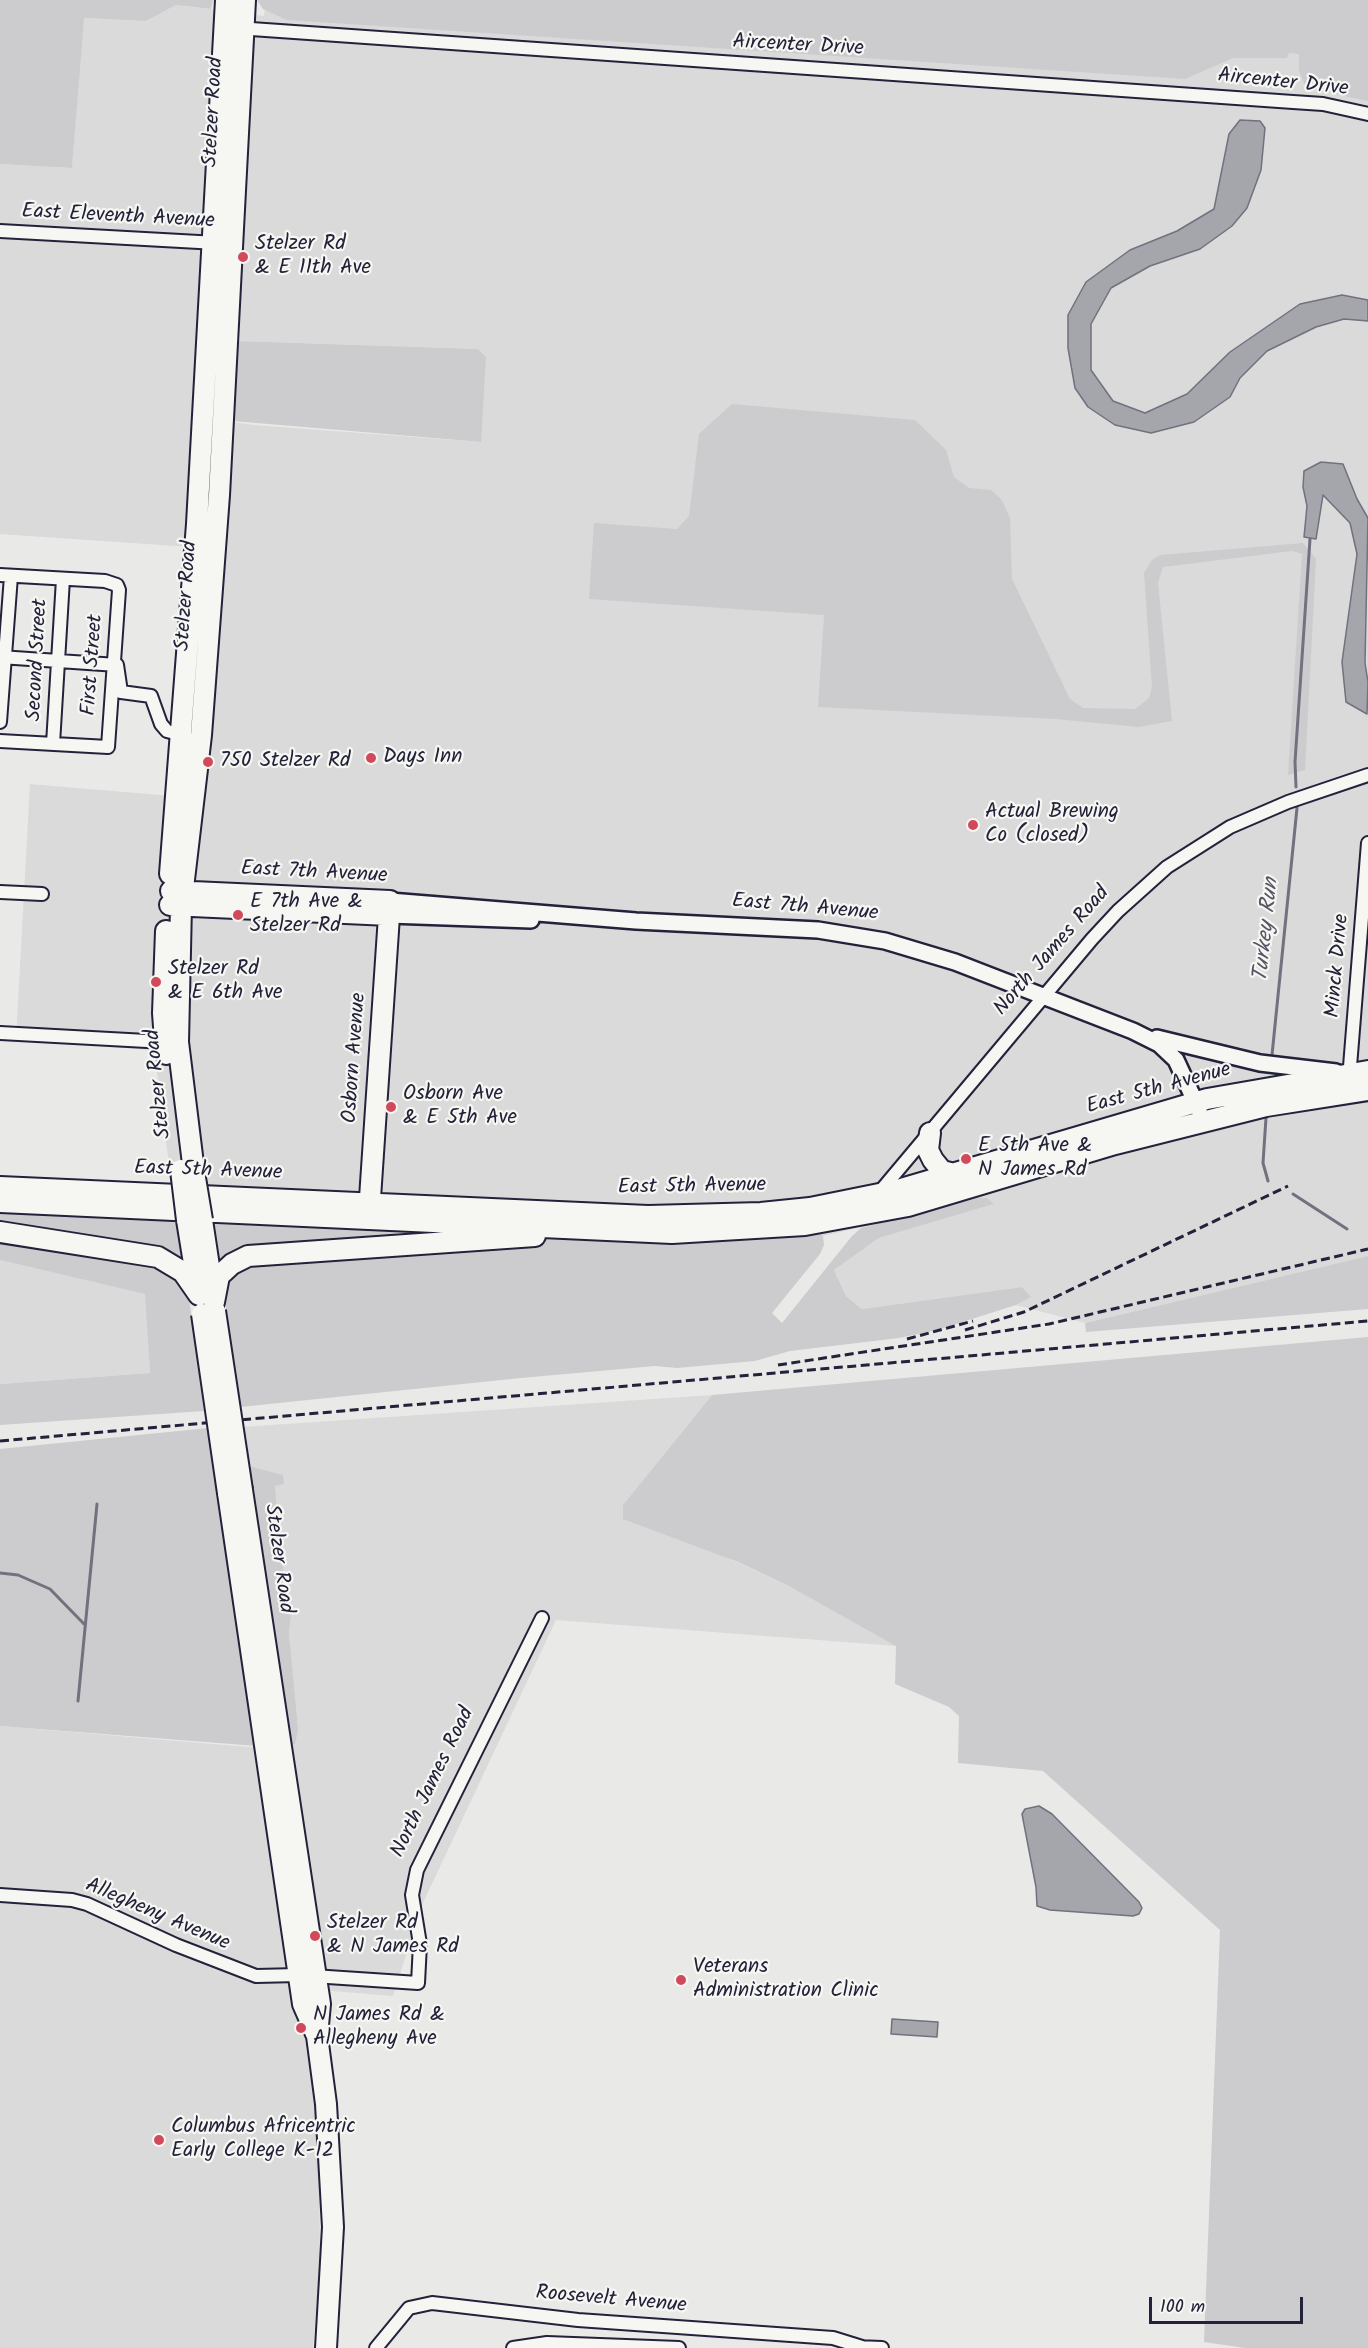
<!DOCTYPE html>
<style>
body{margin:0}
#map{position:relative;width:1368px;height:2348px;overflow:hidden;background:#e9e9e7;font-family:Kalam,sans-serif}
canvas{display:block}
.scale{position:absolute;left:1149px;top:2297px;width:154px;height:27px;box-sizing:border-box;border:3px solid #22223b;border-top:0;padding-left:8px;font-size:18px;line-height:21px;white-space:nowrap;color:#22223b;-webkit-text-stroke:4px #f6f6f2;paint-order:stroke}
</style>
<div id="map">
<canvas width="1368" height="2348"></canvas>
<div class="scale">100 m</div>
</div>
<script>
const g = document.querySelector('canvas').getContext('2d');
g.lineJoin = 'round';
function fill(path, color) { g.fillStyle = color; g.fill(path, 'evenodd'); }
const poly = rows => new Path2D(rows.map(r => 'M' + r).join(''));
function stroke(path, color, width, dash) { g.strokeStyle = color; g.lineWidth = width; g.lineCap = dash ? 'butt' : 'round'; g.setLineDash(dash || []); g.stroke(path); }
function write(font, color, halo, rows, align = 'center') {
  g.font = font + ' Kalam,sans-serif'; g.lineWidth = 4.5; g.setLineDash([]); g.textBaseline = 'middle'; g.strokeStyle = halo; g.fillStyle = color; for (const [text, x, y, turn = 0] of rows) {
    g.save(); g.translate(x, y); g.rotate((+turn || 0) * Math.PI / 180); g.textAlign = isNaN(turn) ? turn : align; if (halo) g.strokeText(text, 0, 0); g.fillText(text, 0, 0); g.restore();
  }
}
fill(poly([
 [266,0,1368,0,1368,1256,1085,1323,1016,1305,1030,1297,1022,1287,862,1309,846,1296,834,1270,879,1238,994,1204,986,1198,823,1236,813,1229,398,1249,395,1236,399,1231,172,1187,155,1057,148,1050,16,1039,30,784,184,797,205,548,0,534,0,164,72,168,83,18,146,21,176,5,264,16],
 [200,327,218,328,238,341,478,349,481,442,254,425,194,417],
 [0,1260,146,1294,150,1373,0,1384],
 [712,1395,624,1504,706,1548,787,1585,897,1646,556,1620,422,1905,393,1996,297,1988,313,2091,319,2159,320,2261,313,2348,0,2348,0,1726,249,1747,295,1744,289,1634,292,1606,286,1598,275,1485,248,1466,242,1427]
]), '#dadada');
fill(poly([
 [0,0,213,0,211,9,176,5,146,21,84,18,72,168,0,164],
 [257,0,1368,0,1368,101,1306,88,1299,71,1299,54,1289,53,1287,58,1233,58,1185,79,287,20,263,9],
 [238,341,478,349,486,357,481,442,233,421],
 [732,404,915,420,946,450,954,477,969,488,991,490,1002,500,1010,518,1012,579,1070,699,1083,708,1135,709,1149,698,1152,687,1144,573,1152,560,1160,555,1303,543,1316,559,1305,770,1288,775,1302,554,1292,551,1163,567,1158,583,1172,721,1139,727,1055,719,818,707,824,615,589,599,594,523,677,529,689,516,699,434],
 [978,1198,987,1198,994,1204,879,1238,834,1270,846,1296,862,1309,1022,1287,1031,1297,1016,1305,937,1330,899,1338,790,1351,755,1361,677,1368,655,1366,521,1378,240,1407,224,1294,226,1282,237,1269,251,1263,535,1239,813,1229,823,1236,824,1245,820,1254,772,1313,782,1323,852,1236,861,1228],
 [0,1210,177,1217,182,1256,179,1258,163,1251,0,1224],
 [212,1220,397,1226,399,1231,395,1236,246,1246,233,1251,220,1263,217,1262],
 [0,1238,149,1261,180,1280,189,1298,204,1411,0,1425,0,1384,150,1373,145,1294,0,1260],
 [1368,1256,1368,1309,1086,1332,1085,1323],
 [1368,1337,1368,2348,1245,2348,1204,2342,1220,1930,1043,1771,958,1763,959,1716,949,1707,895,1684,896,1646,787,1585,738,1562,623,1519,623,1505,712,1395],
 [208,1428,257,1746,0,1726,0,1449],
 [248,1466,283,1475,284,1484,275,1486,286,1598,292,1606,289,1634,298,1730,295,1744,291,1745]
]), '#ccccce');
const water = poly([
 [1240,120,1260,121,1265,128,1261,170,1247,208,1232,226,1200,249,1150,266,1111,288,1091,324,1091,370,1113,401,1145,413,1187,394,1230,352,1300,304,1342,295,1368,300,1368,321,1344,319,1316,327,1267,351,1240,378,1230,397,1194,422,1151,433,1115,425,1088,407,1075,388,1068,348,1068,315,1086,282,1130,250,1177,231,1214,209,1229,134,1240,120],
 [1321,462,1343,464,1357,499,1368,518,1365,663,1368,682,1367,714,1346,702,1342,662,1357,554,1350,523,1323,495,1316,539,1304,537,1307,506,1303,487,1304,471,1321,462],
 [1039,1806,1052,1814,1139,1902,1142,1908,1139,1914,1133,1916,1050,1910,1037,1906,1036,1887,1022,1814,1025,1809,1039,1806],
 [892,2019,938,2022,937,2037,891,2034,892,2019]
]);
fill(water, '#a5a5ac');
stroke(water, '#71717f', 1.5);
stroke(poly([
 [1296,787,1295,762,1310,539],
 [1272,1055,1297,808],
 [1266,1118,1263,1163,1268,1181],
 [1293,1194,1347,1229],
 [0,1573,18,1575,50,1589,85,1625],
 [78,1701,97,1504]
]), '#71717f', 3);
const minor = poly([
 [237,28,1293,102,1323,104,1368,114],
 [0,231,217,243],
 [0,575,105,581,117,585,119,590,108,747,0,741],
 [0,657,117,665,121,692,151,696,161,724,167,731,186,736],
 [0,722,11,576],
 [53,744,63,579],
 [0,892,42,894],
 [0,1033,165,1042],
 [1349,1079,1368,843],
 [878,1194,1092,939,1118,911,1167,867,1230,827,1288,802,1368,775],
 [0,1895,72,1900,87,1904,176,1945,256,1976,298,1975,418,1983,420,1944,412,1895,417,1870,542,1618],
 [856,2347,882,2348],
 [376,2348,409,2308,432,2303,578,2320,833,2338,862,2347],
 [513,2348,547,2343,679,2348]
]);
const tertiary = poly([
 [390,901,636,921,818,930,885,941,955,962,1133,1031,1159,1044,1176,1060,1199,1110],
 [389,915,531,920],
 [1157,1038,1260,1063,1336,1072]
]);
const primary = poly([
 [170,874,197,524,226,0],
 [171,891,390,901,369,1213],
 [170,905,389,915],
 [166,931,163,1013,166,1054],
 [930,1133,928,1150,933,1160,942,1171,954,1174],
 [194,1172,178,1042,181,905,201,735,219,495,245,0],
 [0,1187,648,1216,761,1213,810,1208,894,1191,1207,1099,1368,1071],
 [0,1202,672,1233,805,1225,908,1206,1115,1144,1266,1106,1368,1090],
 [187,1220,198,1288],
 [202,1220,213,1293],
 [0,1232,158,1257,183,1272,199,1295],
 [214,1302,219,1276,232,1264,248,1256,535,1236],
 [242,1490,320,2004,317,2036,326,2104,333,2227,326,2348],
 [228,1493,303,2004,317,2036]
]);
stroke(minor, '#22223b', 16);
stroke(tertiary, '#22223b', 20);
stroke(primary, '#22223b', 24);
stroke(minor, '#f6f6f2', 12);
stroke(tertiary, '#f6f6f2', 15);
stroke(primary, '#f6f6f2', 20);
stroke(poly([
 [965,1330,1024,1312,1288,1186],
 [907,1339,973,1321],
 [778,1365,1049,1324,1368,1249],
 [0,1441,1368,1321]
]), '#22223b', 3, [9, 4.5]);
const primaryBridge = poly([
 [181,1170,187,1220],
 [194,1172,202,1220],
 [215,1311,242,1490],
 [202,1314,228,1493]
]);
stroke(primaryBridge, '#22223b', 24, []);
stroke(primaryBridge, '#f6f6f2', 20);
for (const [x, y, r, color] of [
 [243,257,6,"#d1495b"],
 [371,758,6,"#d1495b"],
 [208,762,6,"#d1495b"],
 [973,825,6,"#d1495b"],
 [238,915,6,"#d1495b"],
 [156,982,6,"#d1495b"],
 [391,1107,6,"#d1495b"],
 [966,1159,6,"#d1495b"],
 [315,1936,6,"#d1495b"],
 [681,1980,6,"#d1495b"],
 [301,2028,6,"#d1495b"],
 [159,2140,6,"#d1495b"]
]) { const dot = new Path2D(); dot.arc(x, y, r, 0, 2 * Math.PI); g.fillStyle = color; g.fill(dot); stroke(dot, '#f6f6f2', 2); }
write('21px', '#22223b', '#f6f6f2', [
 ["Aircenter Drive",798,47,3],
 ["Aircenter Drive",1283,84,6],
 ["Stelzer Road",215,112,-87],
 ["East Eleventh Avenue",118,218,3],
 ["Stelzer Road",188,596,-86],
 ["Second Street",39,660,-87],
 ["First Street",94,665,-86],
 ["East 7th Avenue",314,874,3],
 ["East 7th Avenue",805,909,5],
 ["North James Road",1053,952,-49],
 ["Minck Drive",1339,966,-85],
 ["Osborn Avenue",356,1058,-86],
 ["Stelzer Road",160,1084,-96],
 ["East 5th Avenue",1159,1090,-15],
 ["East 5th Avenue",208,1172,2],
 ["East 5th Avenue",692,1188,-1],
 ["Stelzer Road",277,1559,82],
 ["North James Road",434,1783,-64],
 ["Allegheny Avenue",157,1916,23],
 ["Roosevelt Avenue",611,2301,5]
]);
write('21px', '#22223b', '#f6f6f2', [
 ["Stelzer Rd",255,245],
 ["& E 11th Ave",255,269],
 ["Days Inn",383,758],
 ["750 Stelzer Rd",220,762],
 ["Actual Brewing",985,813],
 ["Co (closed)",985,837],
 ["E 7th Ave &",250,903],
 ["Stelzer Rd",250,927],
 ["Stelzer Rd",168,970],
 ["& E 6th Ave",168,994],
 ["Osborn Ave",403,1095],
 ["& E 5th Ave",403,1119],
 ["E 5th Ave &",978,1147],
 ["N James Rd",978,1171],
 ["Stelzer Rd",327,1924],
 ["& N James Rd",327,1948],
 ["Veterans",693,1968],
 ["Administration Clinic",693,1992],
 ["N James Rd &",313,2016],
 ["Allegheny Ave",313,2040],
 ["Columbus Africentric",171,2128],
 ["Early College K-12",171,2152]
], 'left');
write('italic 22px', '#565668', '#f6f6f2', [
 ["Turkey Run",1268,930,-84]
]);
</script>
